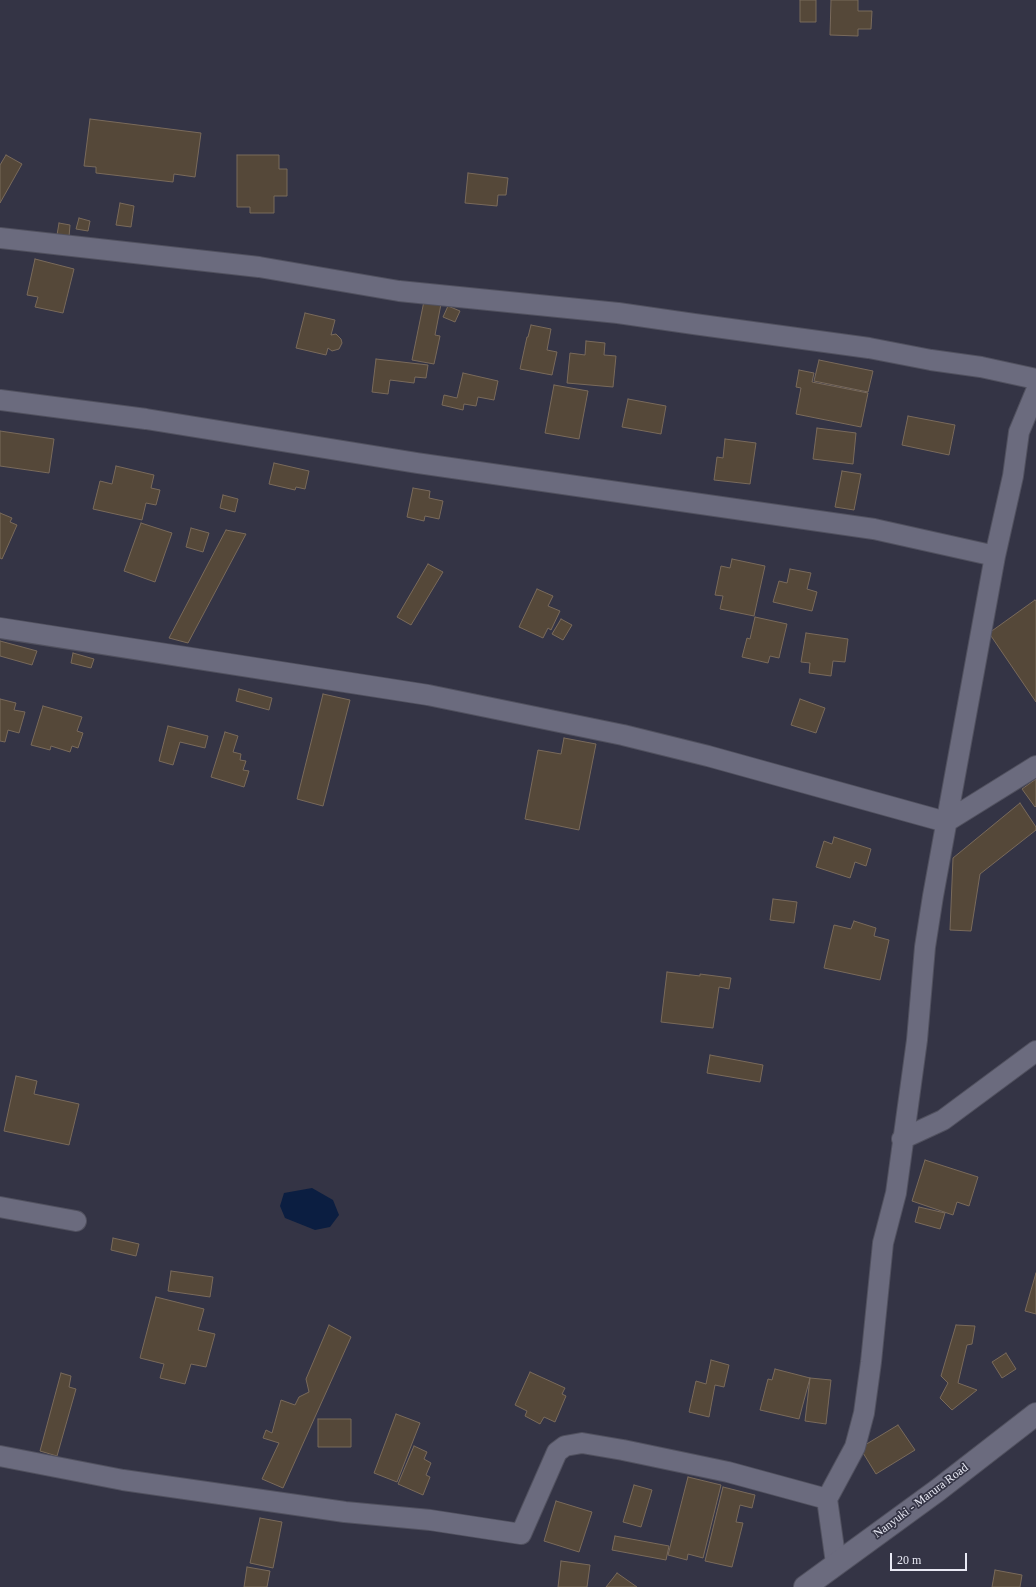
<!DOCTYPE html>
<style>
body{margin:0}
#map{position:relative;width:1036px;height:1587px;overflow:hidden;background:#343445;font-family:"Times New Roman",serif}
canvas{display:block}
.scale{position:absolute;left:890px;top:1553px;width:77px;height:18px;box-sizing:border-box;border:2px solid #e8e9f4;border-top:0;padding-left:5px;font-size:12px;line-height:14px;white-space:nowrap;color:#e8e9f4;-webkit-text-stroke:3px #343445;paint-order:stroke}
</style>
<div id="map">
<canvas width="1036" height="1587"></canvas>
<div class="scale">20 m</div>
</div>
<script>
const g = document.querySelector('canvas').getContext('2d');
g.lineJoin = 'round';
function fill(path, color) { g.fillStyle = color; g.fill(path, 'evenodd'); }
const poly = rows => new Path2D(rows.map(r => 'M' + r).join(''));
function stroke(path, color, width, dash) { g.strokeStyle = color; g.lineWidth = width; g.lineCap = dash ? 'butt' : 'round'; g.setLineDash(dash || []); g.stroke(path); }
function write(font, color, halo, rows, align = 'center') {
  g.font = font + ' "Times New Roman",serif'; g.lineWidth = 3.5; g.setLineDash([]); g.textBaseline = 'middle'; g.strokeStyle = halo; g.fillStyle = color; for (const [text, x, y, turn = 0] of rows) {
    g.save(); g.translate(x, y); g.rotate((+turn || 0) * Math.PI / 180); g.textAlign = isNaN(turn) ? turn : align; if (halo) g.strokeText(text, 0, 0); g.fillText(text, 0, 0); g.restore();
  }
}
fill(poly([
 [312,1188,333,1200,339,1215,330,1227,315,1230,285,1218,280,1206,284,1193]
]), '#0b1e41');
const building = poly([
 [800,0,816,0,816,22,800,22,800,0],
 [831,0,858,0,858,11,872,11,871,29,858,29,858,36,830,35,831,0],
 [90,119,201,133,195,177,174,174,173,182,96,173,96,167,84,166,90,119],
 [6,155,22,164,0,203,0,165,6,155],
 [237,155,279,155,279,169,287,169,287,196,274,196,274,213,250,213,250,207,237,207,237,155],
 [468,173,508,178,506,195,498,195,497,206,465,203,468,173],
 [120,203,134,206,131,227,116,225,120,203],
 [79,218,90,221,88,231,76,229,79,218],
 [59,223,70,225,69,237,57,235,59,223],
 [35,259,74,269,63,313,35,307,38,297,27,295,35,259],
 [424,301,441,304,435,335,440,336,434,364,412,360,424,301],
 [448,306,460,311,455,322,443,317,448,306],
 [305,313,335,320,331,335,336,334,341,339,342,343,339,349,332,351,328,348,326,355,296,348,305,313],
 [531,325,551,329,547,350,557,352,552,375,520,369,527,337,528,337,531,325],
 [586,341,605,343,604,355,616,356,613,387,567,383,570,353,585,355,586,341],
 [376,359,428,365,426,378,415,377,414,383,390,380,388,394,372,392,376,359],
 [819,360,873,371,868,392,814,381,819,360],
 [799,370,814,373,812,382,868,393,861,427,796,414,801,388,796,387,799,370],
 [463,373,498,381,494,400,478,397,476,406,464,404,463,410,442,405,444,395,457,398,463,373],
 [554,385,588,391,579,439,545,433,554,385],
 [628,399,666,406,661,434,622,427,628,399],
 [908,416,955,425,949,455,902,445,908,416],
 [817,428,856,433,853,464,813,459,817,428],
 [0,431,54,439,49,473,0,466,0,431],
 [725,439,756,443,750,484,714,480,717,457,723,458,725,439],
 [274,463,309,471,305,489,296,487,295,490,269,484,274,463],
 [116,466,154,475,151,488,160,490,156,505,146,503,142,520,93,509,100,481,112,484,116,466],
 [842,471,861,474,854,510,835,507,842,471],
 [413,488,430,491,429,498,443,501,439,519,425,516,424,521,407,517,413,488],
 [223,495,238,499,235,512,220,508,223,495],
 [0,513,12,518,10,522,17,525,2,559,0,558,0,513],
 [141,523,172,533,155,582,124,571,141,523],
 [191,528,209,533,203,552,186,547,191,528],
 [226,530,246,534,188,643,169,638,226,530],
 [732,559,765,566,754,616,720,609,723,596,715,595,721,566,730,568,732,559],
 [428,564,443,572,411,625,397,617,428,564],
 [790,569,811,573,807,589,817,592,812,611,773,602,779,581,787,583,790,569],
 [537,589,553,596,548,606,560,611,551,630,548,628,543,638,519,627,537,589],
 [1035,600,1036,601,1036,702,989,633,1035,600],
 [755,617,787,624,779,658,770,656,768,663,742,657,747,638,750,639,755,617],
 [561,619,572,625,563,640,552,634,561,619],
 [806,633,848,639,845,662,833,661,831,676,809,673,810,663,801,662,806,633],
 [0,641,37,651,32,665,0,656,0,641],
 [73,653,94,659,91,668,71,663,73,653],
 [239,689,272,698,269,710,236,701,239,689],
 [323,694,350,700,323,806,297,799,323,694],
 [0,699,16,703,14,710,25,712,19,733,8,730,5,742,0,741,0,699],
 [800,699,825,708,816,733,791,725,800,699],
 [43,706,82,717,77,731,83,733,78,748,72,746,70,752,51,746,50,750,31,745,43,706],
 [168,726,208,736,205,748,180,742,173,765,159,761,168,726],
 [225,732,238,736,233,752,241,754,240,760,246,761,243,770,249,771,244,787,211,777,225,732],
 [564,738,596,744,579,830,525,819,538,750,561,754,564,738],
 [1036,779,1036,806,1035,807,1022,789,1036,779],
 [1020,803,1036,827,1036,830,980,874,971,931,950,930,953,858,1020,803],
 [834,837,871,849,866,866,855,862,850,878,816,867,824,841,832,844,834,837],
 [773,899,797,902,794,923,770,920,773,899],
 [854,921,876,928,874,936,889,940,880,980,824,968,834,925,851,929,854,921],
 [667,972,700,976,700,974,731,978,729,989,719,987,713,1028,661,1022,667,972],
 [710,1055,763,1065,760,1082,707,1073,710,1055],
 [16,1076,37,1081,34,1094,79,1104,69,1145,4,1131,16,1076],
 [925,1160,978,1177,969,1206,957,1202,953,1215,912,1201,925,1160],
 [919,1207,945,1213,940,1229,915,1222,919,1207],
 [113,1238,139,1244,136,1256,111,1250,113,1238],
 [171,1271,213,1277,210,1297,168,1291,171,1271],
 [1036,1273,1036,1314,1025,1311,1036,1273],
 [156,1297,204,1309,198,1330,215,1334,206,1367,191,1364,185,1384,160,1378,164,1364,140,1358,156,1297],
 [329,1325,351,1337,283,1488,262,1479,279,1443,263,1438,266,1430,272,1433,281,1400,295,1405,299,1397,309,1392,306,1379,329,1325],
 [956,1325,975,1326,972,1344,967,1345,958,1383,977,1390,952,1410,940,1398,948,1383,941,1376,956,1325],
 [1006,1353,1016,1369,1002,1378,992,1362,1006,1353],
 [711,1360,729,1365,724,1387,715,1385,709,1417,689,1412,696,1381,706,1384,711,1360],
 [775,1369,810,1378,799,1419,760,1410,768,1379,772,1380,775,1369],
 [530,1372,565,1388,562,1394,566,1396,555,1422,544,1417,540,1424,525,1416,527,1411,515,1405,530,1372],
 [61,1373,71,1376,69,1387,76,1389,57,1456,40,1451,61,1373],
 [810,1378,831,1380,826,1424,805,1421,810,1378],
 [396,1414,420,1423,397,1482,374,1473,396,1414],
 [318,1419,351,1419,351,1447,318,1447,318,1419],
 [898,1425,915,1450,876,1474,860,1448,898,1425],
 [414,1446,427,1452,424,1459,431,1463,426,1475,430,1477,423,1495,398,1484,414,1446],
 [688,1477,721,1485,703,1558,688,1554,687,1560,668,1555,688,1477],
 [634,1485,652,1490,641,1527,623,1522,634,1485],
 [723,1487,755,1495,752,1508,740,1505,736,1522,743,1523,732,1567,705,1561,723,1487],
 [556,1501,592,1512,579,1552,544,1541,556,1501],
 [260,1518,282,1522,273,1568,250,1563,260,1518],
 [615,1536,669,1546,666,1560,612,1550,615,1536],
 [561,1561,590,1565,587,1587,558,1587,561,1561],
 [247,1567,270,1571,267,1587,244,1587,247,1567],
 [995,1570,1022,1575,1020,1587,992,1587,995,1570],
 [617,1573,637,1587,606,1587,617,1573]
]);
fill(building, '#554839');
stroke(building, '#796a5b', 1);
const street = poly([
 [0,238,259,267,399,291,618,313,694,324,869,348,931,360,981,367,1036,379],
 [0,400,146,419,417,463,874,529,995,556],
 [0,628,428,695,623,735,708,756,946,822,1036,766],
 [902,1139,943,1120,1036,1051],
 [0,1207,76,1221],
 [0,1456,123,1480,345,1512,430,1520,521,1534,557,1452,565,1446,582,1443,623,1450,728,1472,827,1499],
 [836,1563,827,1499,855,1447,864,1413,871,1362,883,1243,896,1193,917,1040,925,947,933,896,995,556,1013,476,1019,432,1036,391]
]);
const secondary = poly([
 [805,1587,938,1490,1036,1414]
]);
stroke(street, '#51515f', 22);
stroke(secondary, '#51515f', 24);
stroke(street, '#6b6b7e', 20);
stroke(secondary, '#6b6b7e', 22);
write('12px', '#e8e9f4', '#343445', [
 ["Nanyuki - Marura Road",921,1501,-37]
]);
</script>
